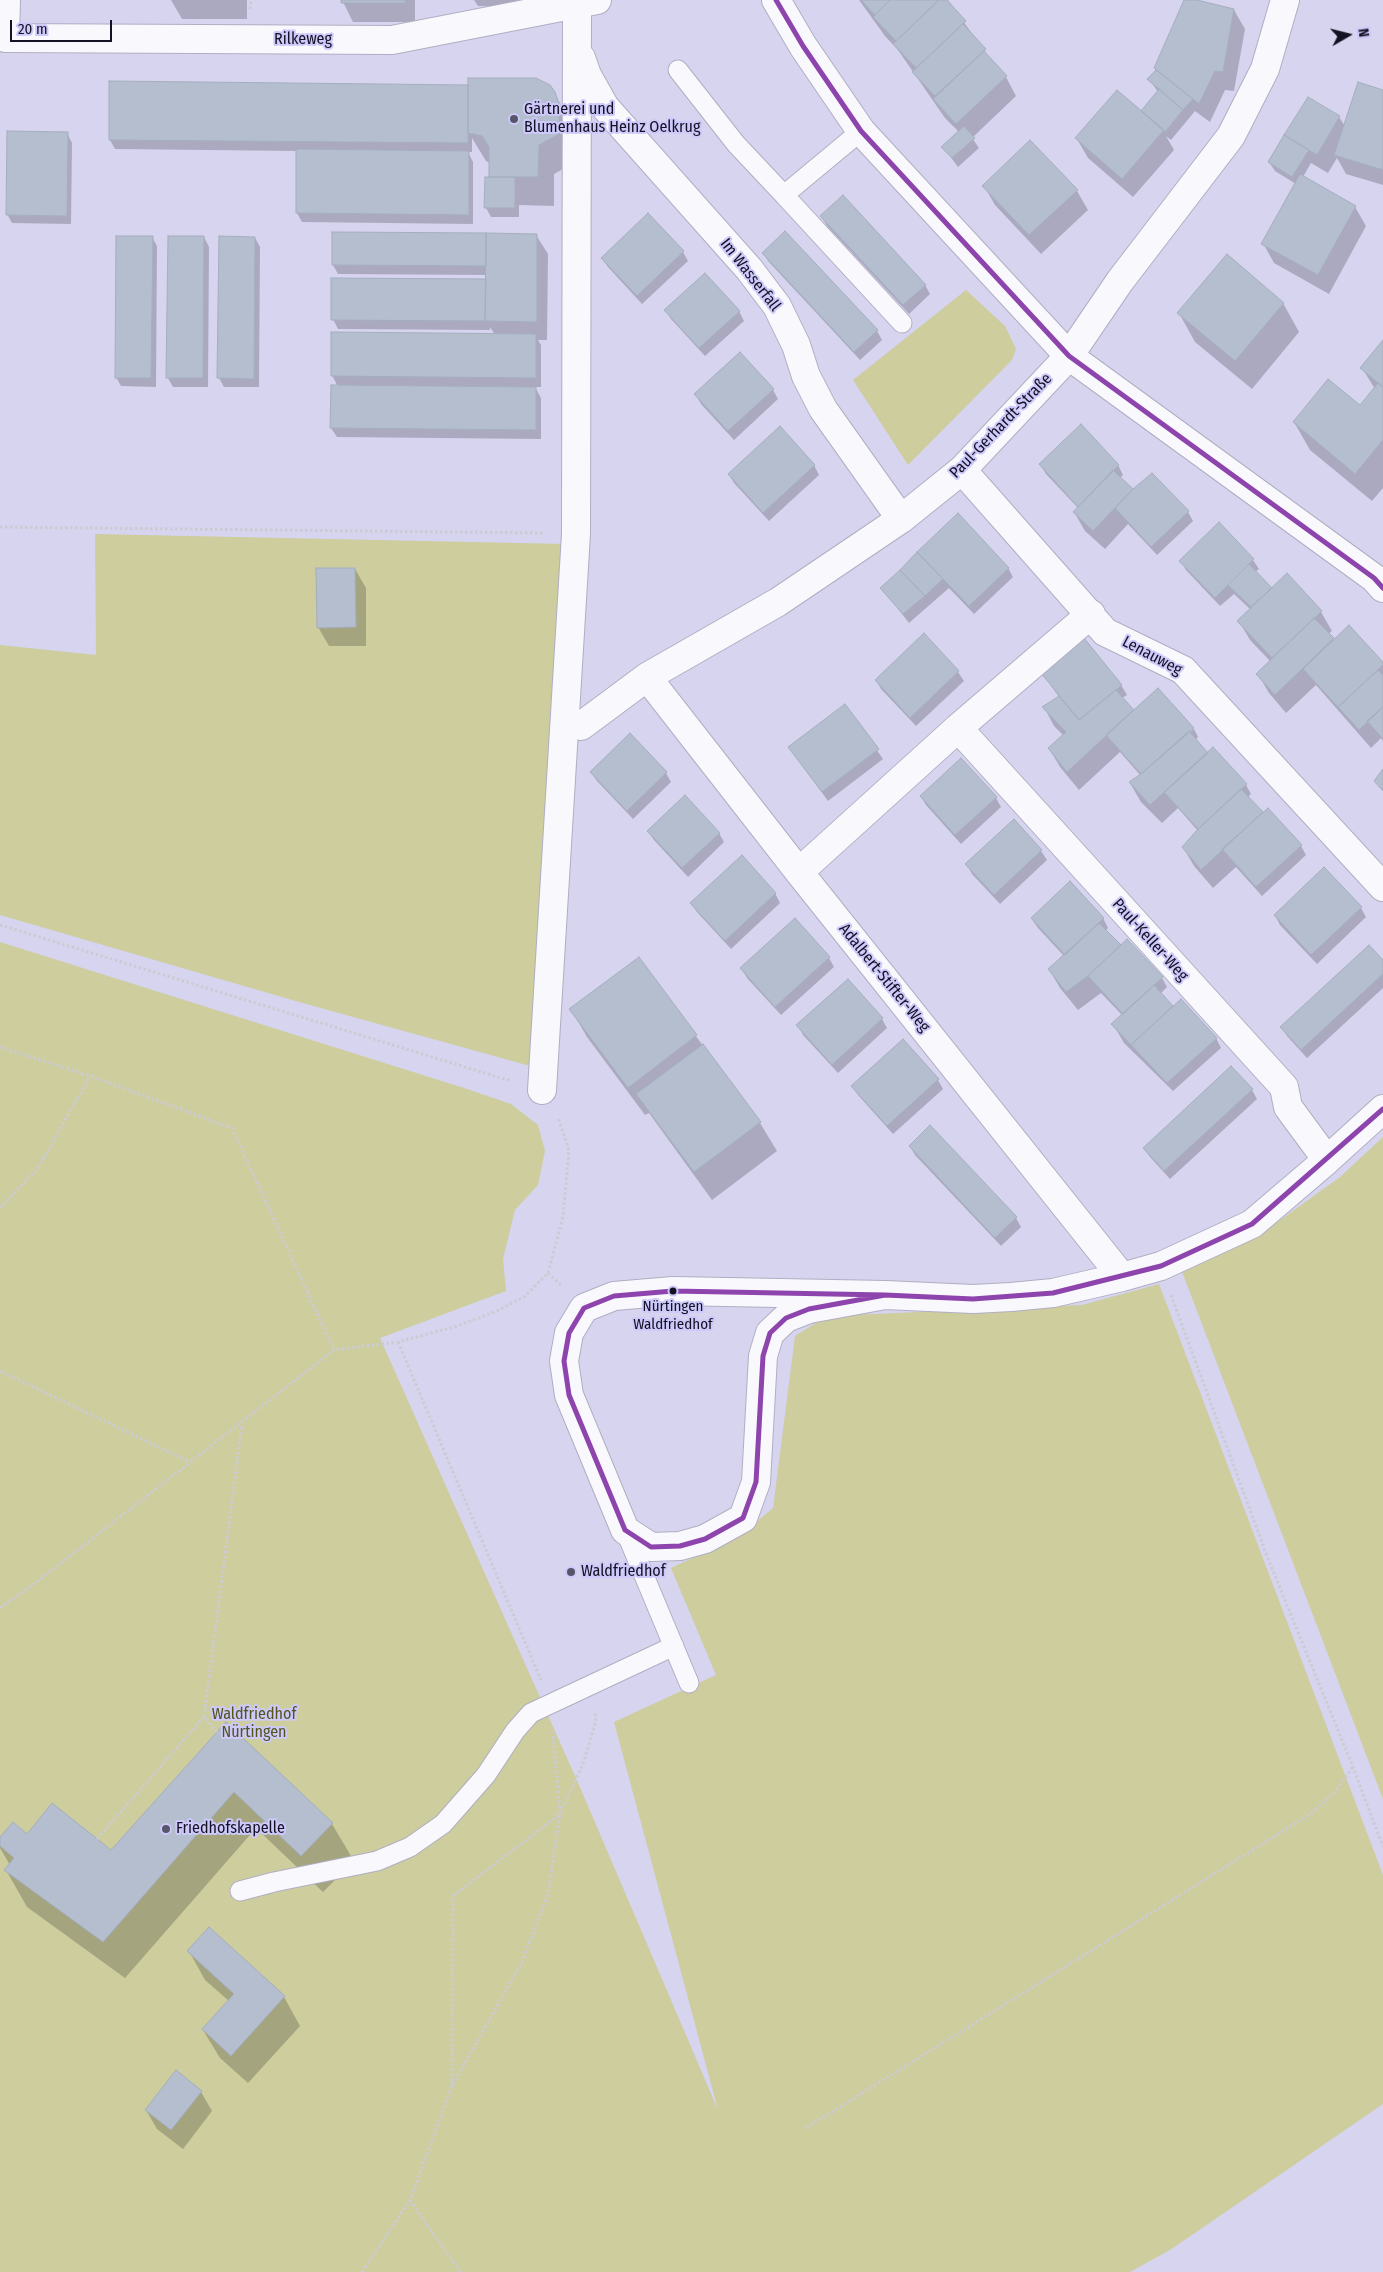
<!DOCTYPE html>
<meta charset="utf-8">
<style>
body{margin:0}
#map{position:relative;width:1383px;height:2272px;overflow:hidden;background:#d6d4ef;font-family:"Fira Sans Condensed",sans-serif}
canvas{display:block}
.north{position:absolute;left:1323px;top:10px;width:50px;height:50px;-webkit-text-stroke:4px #cdc9fa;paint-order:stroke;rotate:82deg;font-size:14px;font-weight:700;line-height:20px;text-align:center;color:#131122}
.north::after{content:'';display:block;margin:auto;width:18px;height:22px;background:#131122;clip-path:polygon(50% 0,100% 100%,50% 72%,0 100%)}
.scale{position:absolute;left:10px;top:20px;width:102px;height:22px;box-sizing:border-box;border:2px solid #131122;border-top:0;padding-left:6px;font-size:15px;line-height:18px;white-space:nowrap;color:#131122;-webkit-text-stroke:4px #cdc9fa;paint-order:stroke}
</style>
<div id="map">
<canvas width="1383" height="2272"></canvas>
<div class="north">N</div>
<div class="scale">20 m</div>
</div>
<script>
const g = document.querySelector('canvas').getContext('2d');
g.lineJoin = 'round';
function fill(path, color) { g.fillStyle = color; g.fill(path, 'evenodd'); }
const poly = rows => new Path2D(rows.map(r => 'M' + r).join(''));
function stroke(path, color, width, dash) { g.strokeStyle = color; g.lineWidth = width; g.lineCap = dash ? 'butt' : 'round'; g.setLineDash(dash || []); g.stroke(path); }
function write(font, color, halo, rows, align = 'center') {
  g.font = font + ' "Fira Sans Condensed",sans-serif'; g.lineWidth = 4; g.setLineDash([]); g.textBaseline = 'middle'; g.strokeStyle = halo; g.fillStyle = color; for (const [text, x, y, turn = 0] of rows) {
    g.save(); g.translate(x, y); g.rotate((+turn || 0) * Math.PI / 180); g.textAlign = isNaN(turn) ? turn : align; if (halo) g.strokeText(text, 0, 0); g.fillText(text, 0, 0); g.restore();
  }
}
fill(poly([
 [966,290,1005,326,1016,349,1012,360,908,465,853,380],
 [95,534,565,544,534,1067,299,1002,0,915,0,645,96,655],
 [0,942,464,1088,511,1104,538,1125,545,1151,538,1185,515,1210,503,1259,506,1291,380,1338,579,1785,718,2110,614,1722,716,1675,671,1568,738,1537,773,1508,795,1336,827,1316,1082,1305,1159,1284,1383,1875,1383,2104,1170,2250,1130,2272,0,2272],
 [1383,1137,1383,1799,1181,1269,1258,1236,1340,1177]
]), '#cdcd9e');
fill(poly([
 [171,0,247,0,247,19,182,19],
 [342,0,415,0,415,22,353,22],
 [474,0,545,0,545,7,478,6],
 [859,0,948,0,993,63,1006,77,1016,96,972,138,979,148,958,167,943,147,959,132,945,118,898,50,885,36],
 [1185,0,1234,10,1245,29,1234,91,1225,90,1210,122,1195,111,1171,140,1166,136,1174,150,1133,197,1088,158,1077,139,1141,112,1158,92,1149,79,1157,71,1155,68],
 [1383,91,1383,185,1346,174,1337,158,1328,173,1311,163,1303,177,1355,207,1366,226,1329,294,1274,263,1263,243,1296,184,1275,171,1269,162,1308,98,1339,117,1345,126],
 [554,93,571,122,574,163,554,174,554,206,519,205,519,217,491,217,486,208,490,163,486,161,472,138,472,152,468,152,473,162,473,224,302,222,297,213,297,151,115,149,110,140],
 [67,133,72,143,71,224,12,223,7,214],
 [984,186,1077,191,1088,210,1041,254,995,205],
 [822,217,925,285,930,294,909,314,827,226],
 [333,233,536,235,548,254,547,340,538,340,541,345,541,387,535,387,541,398,541,439,337,437,331,428,332,387,338,387,332,375,495,335,490,327,490,330,338,329,333,319,487,280,487,275,338,274,333,265],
 [152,237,157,246,156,387,121,386,116,377],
 [204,237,209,247,208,387,173,387,168,378],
 [220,238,255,238,260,247,259,387,224,387,219,378],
 [683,252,688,261,642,304,608,267,602,258],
 [763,253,877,331,882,340,860,360,769,262],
 [1283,303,1299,332,1252,389,1195,342,1179,313],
 [666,310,739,311,744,321,705,356,671,319],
 [1383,342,1383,488,1372,501,1310,450,1294,422,1360,407,1375,389,1362,368],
 [773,390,778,399,734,440,701,404,696,395],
 [1040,464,1118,465,1123,475,1120,478,1133,491,1188,512,1193,521,1157,555,1128,524,1105,549,1085,531,1074,512,1078,508,1046,474],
 [814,465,819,475,769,521,734,483,729,474],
 [958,515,1008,568,1013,577,974,614,949,588,909,623,882,588],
 [1219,524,1253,560,1259,569,1255,572,1271,588,1321,612,1332,631,1328,634,1334,641,1383,664,1383,741,1381,738,1371,748,1316,685,1286,713,1269,693,1258,674,1270,661,1250,640,1239,621,1251,610,1234,594,1220,606,1186,570,1181,561],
 [355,569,366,588,366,646,329,646,318,627],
 [924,635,958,672,964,681,916,726,881,689,876,680],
 [1042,673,1121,685,1127,695,1122,698,1134,712,1189,733,1194,729,1198,737,1195,740,1207,754,1246,785,1251,794,1248,797,1263,814,1268,809,1301,846,1306,855,1262,896,1236,867,1213,888,1194,866,1183,847,1198,831,1178,808,1162,823,1141,802,1130,783,1141,776,1120,752,1079,790,1060,767,1049,748,1064,736,1054,726,1044,707,1059,697],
 [845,705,883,759,828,801,789,747],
 [591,772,666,773,671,782,633,819,597,781],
 [921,796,996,798,1001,807,961,844,926,805],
 [1014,821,1041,851,1047,860,1000,904,972,874,967,864],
 [648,831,719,833,724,842,688,877,654,840],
 [1324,869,1361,908,1366,917,1317,964,1280,925,1275,915],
 [775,893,780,903,731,949,697,912,691,903],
 [1103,918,1108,928,1105,931,1121,947,1127,941,1162,978,1167,987,1160,994,1173,1008,1216,1038,1221,1048,1173,1091,1124,1043,1113,1024,1122,1015,1101,993,1078,1010,1060,988,1049,969,1064,956,1038,928,1032,919],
 [829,958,834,967,781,1015,747,978,742,969],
 [639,959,760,1123,777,1151,712,1200,649,1113,645,1115,587,1037,571,1009],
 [1383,961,1383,988,1307,1058,1287,1036,1282,1027],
 [848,981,882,1019,887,1028,838,1073,803,1035,798,1025],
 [938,1080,943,1089,893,1134,858,1095,852,1086],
 [1252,1090,1257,1099,1170,1179,1150,1157,1144,1148],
 [910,1146,1016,1218,1021,1227,1001,1246,915,1155],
 [226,1724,332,1824,354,1861,323,1892,256,1828,125,1978,27,1907,6,1870,10,1865,0,1848,0,1839,111,1852],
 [189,1951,284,1997,300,2026,248,2083,220,2058,203,2030,229,2001,205,1980],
 [201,2092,212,2111,183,2149,157,2129,146,2110]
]), '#0003');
const building = poly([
 [341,0,405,0,405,3,341,3,341,0],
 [861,0,890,0,875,15,861,0],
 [890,0,939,0,896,41,873,17,890,0],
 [939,0,947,0,966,21,916,68,893,44,939,0],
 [1184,0,1197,0,1234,9,1223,72,1215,71,1199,104,1154,68,1184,0],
 [963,24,986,49,935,96,912,72,963,24],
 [984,51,1007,76,956,124,933,99,984,51],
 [1156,70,1193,99,1183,110,1147,79,1156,70],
 [468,78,536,78,550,85,555,92,559,104,559,134,539,145,538,177,489,177,489,147,482,136,468,133,468,78],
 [109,81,468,85,468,143,109,140,109,81],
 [1358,82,1383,90,1383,170,1334,155,1358,82],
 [1159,89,1183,110,1165,132,1141,111,1159,89],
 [1117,90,1164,130,1122,179,1075,138,1117,90],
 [1308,97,1340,116,1317,155,1284,135,1308,97],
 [964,126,975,138,952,158,941,147,964,126],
 [7,131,68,132,67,216,6,215,7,131],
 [1284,135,1309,150,1292,177,1268,162,1284,135],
 [1030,140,1078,190,1029,235,982,186,1030,140],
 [296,149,469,151,469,215,296,213,296,149],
 [1300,174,1356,206,1318,275,1261,244,1300,174],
 [485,177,515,177,515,208,484,208,485,177],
 [843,195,926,285,903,305,820,216,843,195],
 [648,213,684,251,637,296,601,258,648,213],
 [785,231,878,330,854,352,762,253,785,231],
 [332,232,486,233,486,266,332,265,332,232],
 [486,233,537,234,537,322,485,321,486,233],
 [116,236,153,236,151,378,115,378,116,236],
 [168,236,204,236,203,378,166,378,168,236],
 [219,236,255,237,254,379,217,378,219,236],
 [1227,254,1284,303,1235,361,1177,313,1227,254],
 [705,273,740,311,699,348,664,310,705,273],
 [331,278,486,279,485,321,331,320,331,278],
 [331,332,536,334,536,378,331,376,331,332],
 [1383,340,1383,387,1360,368,1383,340],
 [740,352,774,389,728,431,694,394,740,352],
 [1328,379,1360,405,1378,383,1383,387,1383,440,1355,474,1293,422,1328,379],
 [331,385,536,387,536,430,330,428,331,385],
 [1081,424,1119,465,1078,507,1039,464,1081,424],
 [780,426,815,465,763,513,728,474,780,426],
 [1113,470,1133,489,1093,531,1073,512,1113,470],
 [1152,473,1189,511,1151,547,1115,508,1133,489,1152,473],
 [958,513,1009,568,969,606,917,552,958,513],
 [1219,522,1254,559,1215,598,1179,561,1219,522],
 [917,552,943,579,925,596,900,570,917,552],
 [1249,564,1272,588,1251,607,1228,585,1249,564],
 [316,568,355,568,356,627,317,628,316,568],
 [900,570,925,596,903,614,880,588,900,570],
 [1287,573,1322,611,1272,658,1237,621,1287,573],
 [1314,618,1334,638,1275,695,1256,674,1314,618],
 [1349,625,1383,662,1383,665,1338,707,1303,669,1349,625],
 [924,633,959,671,910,718,875,680,924,633],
 [1084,638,1122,685,1079,720,1041,673,1084,638],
 [1378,670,1383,675,1383,707,1359,730,1338,707,1378,670],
 [1158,688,1194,728,1141,774,1106,735,1158,688],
 [1116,690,1134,710,1067,772,1048,748,1066,732,1042,707,1059,696,1079,720,1116,690],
 [845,704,879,749,822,792,788,747,845,704],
 [1383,707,1383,739,1367,721,1383,707],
 [1189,731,1208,753,1150,805,1129,782,1141,774,1189,731],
 [630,733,667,772,627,811,590,772,630,733],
 [1213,747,1247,784,1198,829,1164,792,1213,747],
 [961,758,997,797,955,835,920,796,961,758],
 [1383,769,1383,791,1374,781,1383,769],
 [1241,789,1263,812,1201,870,1182,847,1198,829,1241,789],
 [685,795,720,833,682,868,647,831,685,795],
 [1268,808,1302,845,1256,887,1222,849,1268,808],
 [1014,819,1042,850,994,895,965,864,1014,819],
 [742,855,776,893,725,941,690,903,742,855],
 [1324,867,1362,907,1311,955,1274,915,1324,867],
 [1070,881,1104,918,1065,955,1031,918,1070,881],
 [795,918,830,957,775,1007,740,968,795,918],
 [1099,923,1121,945,1088,976,1066,992,1048,969,1099,923],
 [1127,939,1163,977,1123,1014,1088,976,1127,939],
 [1369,945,1383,960,1383,974,1301,1050,1280,1027,1369,945],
 [639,957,697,1035,628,1088,569,1009,639,957],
 [848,979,883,1018,832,1065,796,1025,848,979],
 [1154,985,1173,1006,1131,1045,1111,1024,1154,985],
 [1181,999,1217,1038,1167,1083,1131,1045,1181,999],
 [903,1039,939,1079,887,1126,851,1086,903,1039],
 [703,1044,761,1122,694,1172,636,1094,703,1044],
 [1231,1066,1253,1089,1164,1171,1143,1148,1231,1066],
 [930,1125,1017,1217,995,1238,909,1146,930,1125],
 [226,1722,333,1823,301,1856,234,1792,103,1942,4,1870,14,1858,0,1846,0,1837,13,1822,27,1834,52,1803,111,1850,226,1722],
 [209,1927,285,1996,231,2056,202,2029,234,1994,187,1951,209,1927],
 [176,2070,202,2091,171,2130,145,2110,176,2070]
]);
fill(building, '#b4becf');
stroke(building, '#a4aebe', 1);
const lane = poly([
 [678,70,736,144,784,195],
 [861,131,784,195,902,323],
 [625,1530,689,1683],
 [240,1891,274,1882,377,1861,410,1847,443,1824,486,1775,515,1731,531,1713,674,1646]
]);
const street = poly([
 [6,0,5,38,392,40,597,0],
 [776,0,803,46,861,131,1069,356,1374,578,1383,588],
 [581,58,587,75,605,107,749,269,777,306,796,345,806,376,823,409,901,519],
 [962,470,1105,632,1183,670,1383,887],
 [647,677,799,872,1122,1277],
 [581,726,647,677,778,602,901,519,962,470,1069,356,1120,281,1231,136,1265,69,1285,0],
 [958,728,1284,1087,1288,1107,1327,1160],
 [799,872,958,728,1091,614],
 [542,1090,576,534,577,4],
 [885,1295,809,1309,786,1318,770,1333,763,1356,756,1482,743,1518,705,1539,680,1546,651,1547,625,1530,569,1395,564,1361,569,1333,584,1308,614,1296,673,1291,885,1295,973,1299,1011,1297,1053,1293,1122,1277,1161,1266,1252,1224,1327,1160,1383,1109]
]);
stroke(lane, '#b0aec2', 21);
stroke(street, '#b0aec2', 30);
stroke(poly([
 [250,9,251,0],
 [0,527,545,533],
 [0,925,511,1081],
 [0,1047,90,1076,232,1128,334,1350],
 [0,1208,38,1168,90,1076],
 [548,1273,562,1286],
 [1171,1295,1267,1556,1353,1767,1383,1847],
 [398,1342,541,1680],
 [0,1371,190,1462],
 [0,1608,34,1584,334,1350,398,1342,457,1326,497,1311,525,1296,548,1273,563,1217,569,1150,558,1117],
 [217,1732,204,1717,242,1424],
 [97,1839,204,1717],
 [452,2086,453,1896,560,1814,583,1764,596,1721,595,1712],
 [806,2128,1309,1815,1335,1792,1353,1767],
 [410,2200,460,2272],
 [362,2272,410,2200,452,2086,522,1962,548,1894,560,1814,553,1732]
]), '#cccbd3', 3, [2.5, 2.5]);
stroke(lane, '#f9f9fd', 19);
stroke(street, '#f9f9fd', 28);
stroke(poly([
 [776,0,803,46,861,131,1069,356,1374,578,1383,588],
 [673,1291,885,1295,809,1309,786,1318,770,1333,763,1356,756,1482,743,1518,705,1539,680,1546,651,1547,625,1530,569,1395,564,1361,569,1333,584,1308,614,1296,673,1291],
 [885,1295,973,1299,1053,1293,1161,1266,1252,1224,1383,1109]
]), '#8e44ad', 5);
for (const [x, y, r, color] of [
 [514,119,5,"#57556a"],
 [673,1291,4.5,"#131122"],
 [571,1572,5,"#57556a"],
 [166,1829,5,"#57556a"]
]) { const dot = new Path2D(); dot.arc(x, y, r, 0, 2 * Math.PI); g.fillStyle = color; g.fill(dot); stroke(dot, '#cdc9fa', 2); }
write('15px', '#131122', '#cdc9fa', [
 ["Nürtingen",673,1307],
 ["Waldfriedhof",673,1325]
]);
write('16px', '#131122', '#cdc9fa', [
 ["Rilkeweg",303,40],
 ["Im Wasserfall",750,275,52],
 ["Paul-Gerhardt-Straße",1001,426,-46],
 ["Lenauweg",1152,656,28],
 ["Paul-Keller-Weg",1150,940,48],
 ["Adalbert-Stifter-Weg",884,978,51]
]);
write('16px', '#131122', '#cdc9fa', [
 ["Gärtnerei und",524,110],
 ["Blumenhaus Heinz Oelkrug",524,128],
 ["Waldfriedhof",581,1572],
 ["Friedhofskapelle",176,1829]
], 'left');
write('16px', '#53531a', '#cdc9fa', [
 ["Waldfriedhof",254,1715],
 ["Nürtingen",254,1733]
]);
</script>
